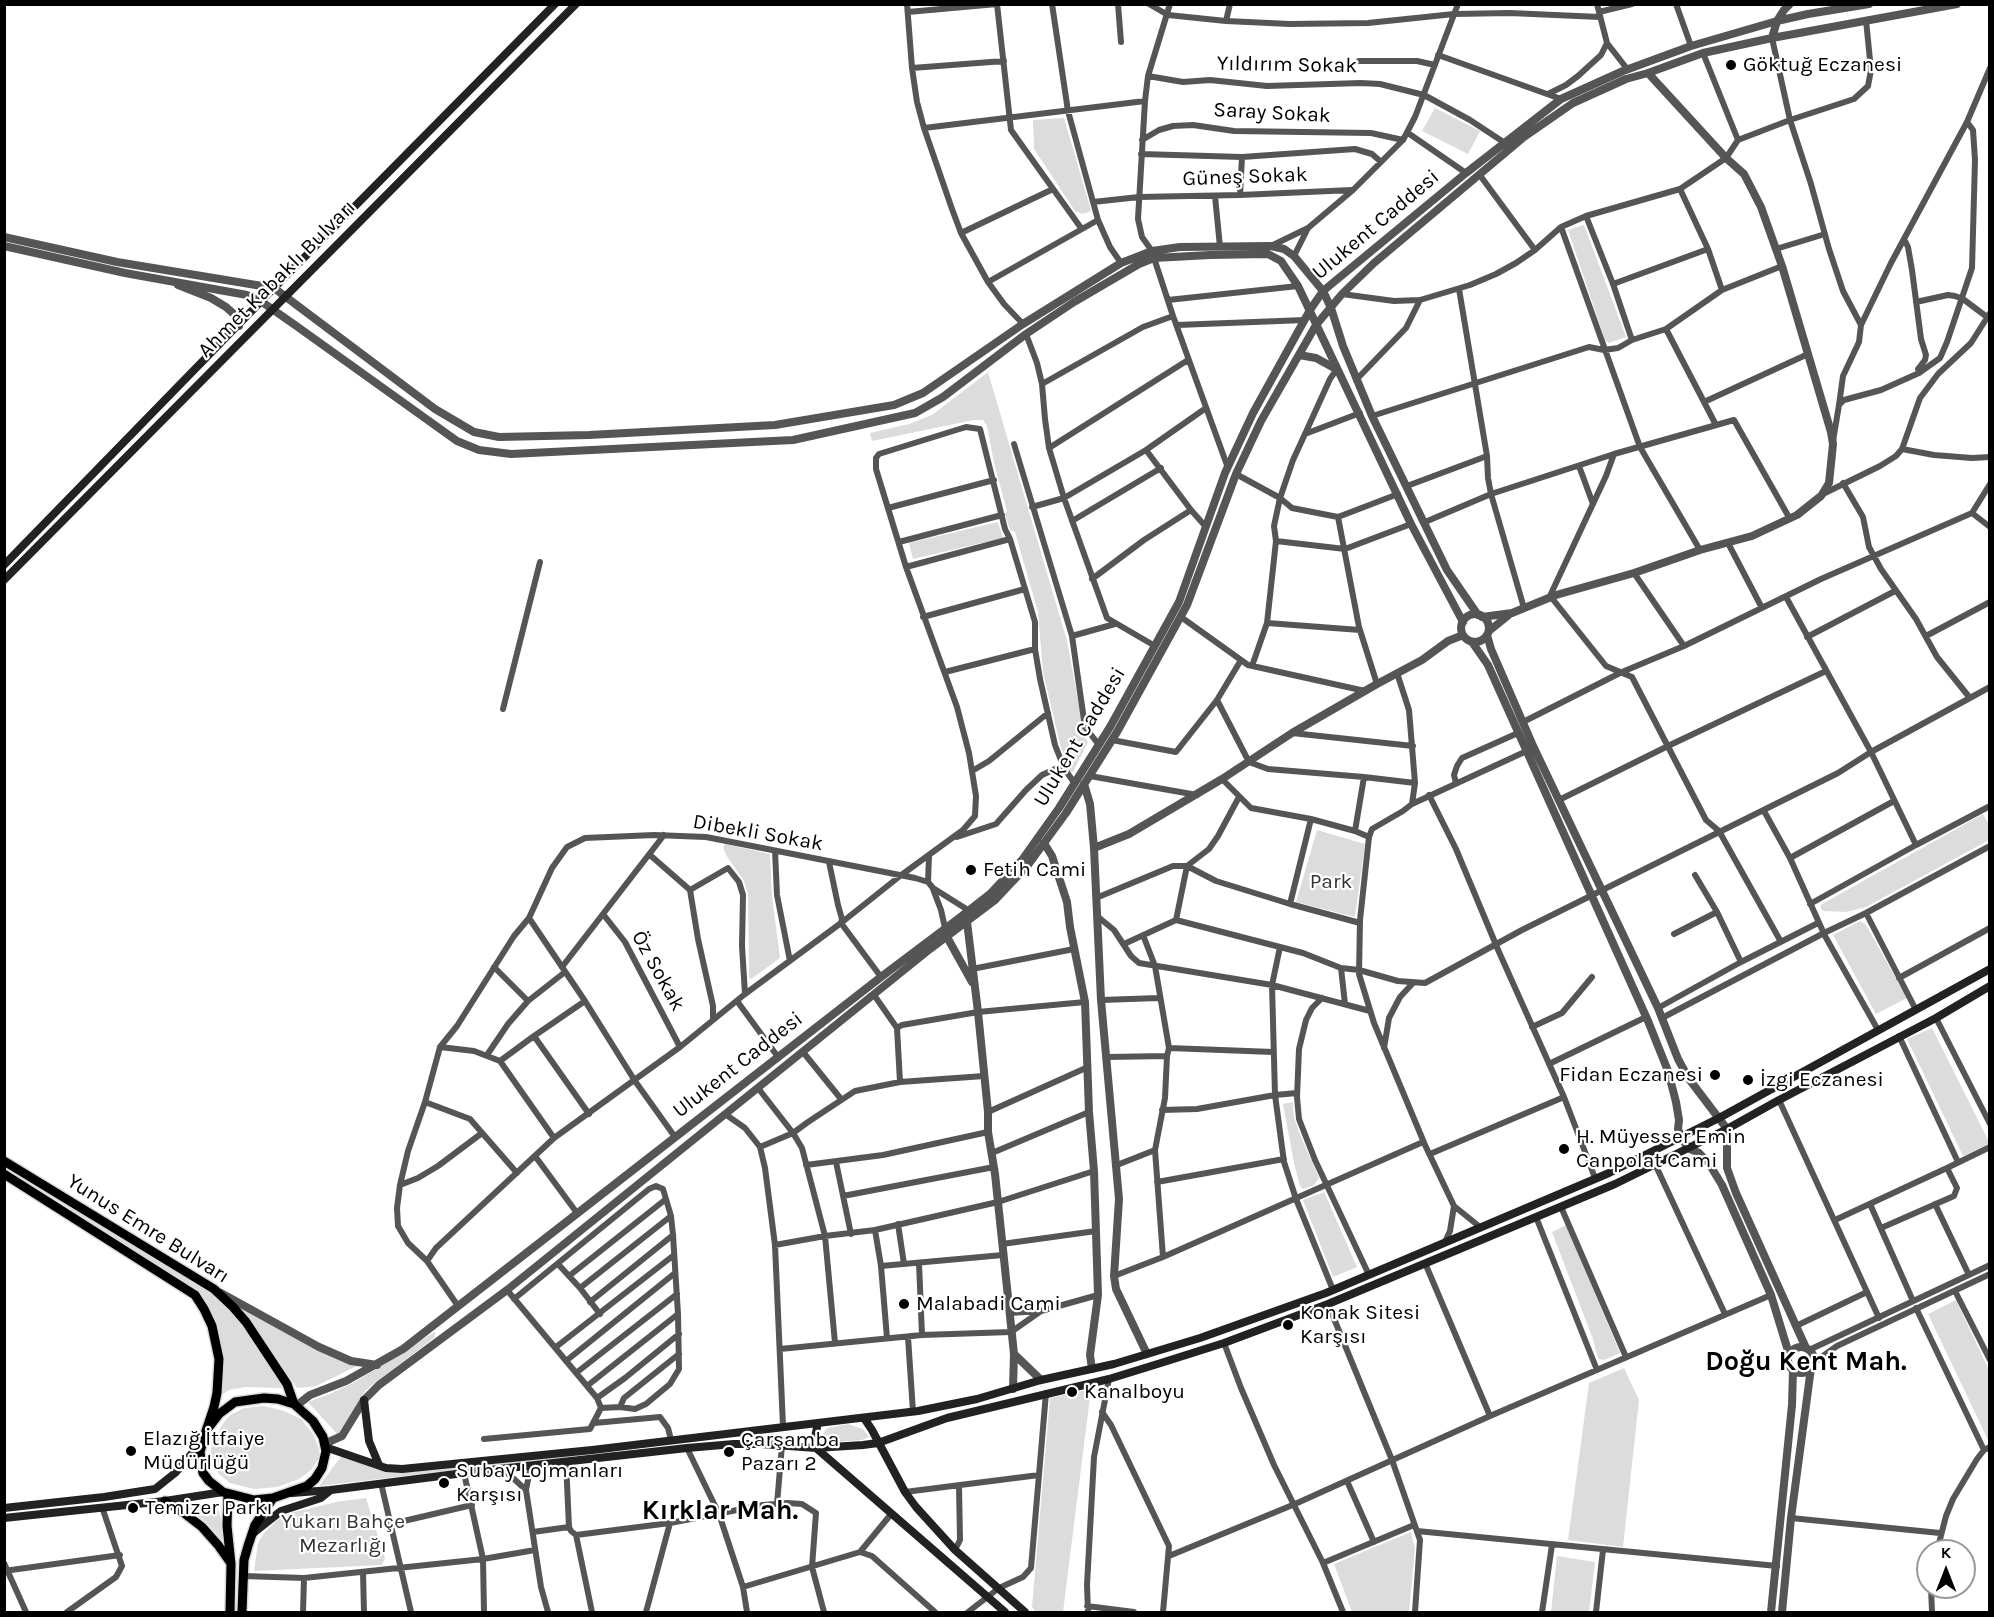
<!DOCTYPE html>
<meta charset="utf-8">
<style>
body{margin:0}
#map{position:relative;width:1994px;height:1617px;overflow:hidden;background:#fff;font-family:Karla,sans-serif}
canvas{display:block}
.frame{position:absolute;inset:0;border:6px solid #000;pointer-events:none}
.north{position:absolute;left:1916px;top:1539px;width:60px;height:60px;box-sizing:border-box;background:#fff;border:2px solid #999;border-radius:50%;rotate:0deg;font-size:16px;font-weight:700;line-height:24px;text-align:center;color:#000}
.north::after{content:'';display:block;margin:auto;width:21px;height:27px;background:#000;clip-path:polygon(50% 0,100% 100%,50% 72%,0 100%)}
</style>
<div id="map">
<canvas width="1994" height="1617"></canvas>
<div class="frame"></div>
<div class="north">K</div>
</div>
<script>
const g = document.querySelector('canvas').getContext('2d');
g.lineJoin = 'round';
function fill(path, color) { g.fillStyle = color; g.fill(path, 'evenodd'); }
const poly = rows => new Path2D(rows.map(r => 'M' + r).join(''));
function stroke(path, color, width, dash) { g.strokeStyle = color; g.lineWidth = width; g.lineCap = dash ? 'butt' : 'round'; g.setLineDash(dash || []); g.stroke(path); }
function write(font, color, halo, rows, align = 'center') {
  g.font = font + ' Karla,sans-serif'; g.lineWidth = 4.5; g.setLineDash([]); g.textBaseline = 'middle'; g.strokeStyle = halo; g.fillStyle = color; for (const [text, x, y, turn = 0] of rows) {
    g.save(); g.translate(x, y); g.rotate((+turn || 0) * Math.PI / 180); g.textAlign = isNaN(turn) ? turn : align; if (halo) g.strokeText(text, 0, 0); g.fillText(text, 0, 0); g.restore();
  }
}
fill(poly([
 [1435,108,1480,131,1468,154,1422,131],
 [1064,118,1091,210,1089,212,1082,214,1075,211,1034,149,1033,120],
 [1584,225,1626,337,1609,343,1605,340,1568,230],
 [988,372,1067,641,1085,738,1088,742,1073,772,1069,771,1060,744,1043,672,1038,612,1015,532,1010,530,1005,514,1007,511,994,463,987,426,983,420,974,420,872,441,870,433,909,424,932,415],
 [998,522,1003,538,913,559,909,543],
 [1983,814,1989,825,1989,840,1866,907,1846,912,1823,911,1820,907,1822,904],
 [1317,830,1365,844,1355,917,1296,902],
 [725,844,770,854,772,896,780,958,751,979,749,977,748,894,744,881,726,855,723,847],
 [1860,921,1866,925,1907,998,1876,1014,1833,935],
 [1932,1028,1989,1142,1989,1144,1963,1156,1907,1039],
 [1293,1102,1294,1117,1299,1132,1319,1178,1314,1185,1303,1189,1300,1186,1294,1163,1283,1104],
 [1324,1192,1357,1267,1333,1277,1303,1200],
 [71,1208,195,1280,224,1302,242,1324,286,1389,280,1388,245,1387,229,1390,223,1394,221,1345,218,1328,213,1315,202,1298,70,1211],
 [1566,1225,1620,1353,1604,1360,1599,1359,1597,1355,1593,1339,1552,1232],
 [1956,1300,1989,1370,1989,1442,1928,1314],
 [241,1307,359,1365,316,1386,297,1388],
 [436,1331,434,1338,366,1390,338,1435,308,1402,330,1394,355,1382],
 [1624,1368,1639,1400,1623,1547,1568,1540,1589,1383],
 [1091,1389,1063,1612,1036,1612,1032,1607,1050,1398],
 [264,1406,284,1411,301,1419,313,1434,319,1449,319,1458,311,1470,299,1479,277,1487,254,1489,230,1483,219,1474,211,1459,211,1448,222,1425,230,1415,244,1408],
 [848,1424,863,1429,869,1437,862,1440,837,1442,824,1443,821,1441,821,1437,827,1428],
 [613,1449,614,1452,319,1486,343,1454,377,1469],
 [366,1498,385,1558,382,1565,254,1571,258,1543,264,1533,276,1521,290,1513,336,1502],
 [182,1505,217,1506,222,1522,226,1545,205,1521],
 [1411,1532,1415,1549,1409,1612,1352,1612,1334,1564],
 [1557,1556,1595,1562,1589,1612,1551,1612]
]), '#dcdcdc');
const primary = poly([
 [4,1161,214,1289,233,1307,246,1322,287,1384,294,1404],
 [4,1174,195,1295,204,1309,212,1326,219,1359,217,1393,214,1407,206,1431],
 [264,1398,278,1399,294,1404,313,1421,323,1437,326,1451,322,1468,315,1479,307,1486,273,1498,254,1500,223,1492,209,1481,203,1473,200,1452,206,1431,219,1414,235,1402,264,1398],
 [228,1494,227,1526,231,1564,230,1612],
 [165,1501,184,1513,202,1527,218,1545,230,1562],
 [242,1612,244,1560,248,1546,255,1525,273,1498]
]);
stroke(primary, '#dbdbdb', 12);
stroke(poly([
 [907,4,912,68,917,102,924,128,952,209,961,233,988,282,1004,304,1023,324],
 [997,4,1011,130,1081,228],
 [1052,4,1068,111,1098,220,1110,247,1121,263],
 [1118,4,1121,42],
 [1149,4,1168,15,1226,21,1290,24,1368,23,1454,14,1510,13,1600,17],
 [1597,4,1607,43,1628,70],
 [1676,4,1691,46],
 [908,12,997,4],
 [1599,12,1632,4],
 [1226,21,1230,4],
 [1772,38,1790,120,1811,184,1829,249,1843,291,1861,325,1859,342,1843,376,1839,405],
 [1703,53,1738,140],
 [1438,55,1561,99],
 [1359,61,1417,61,1435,65],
 [912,68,1004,61],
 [1148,76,1183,82,1210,80,1267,86,1361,83,1380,84,1424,95,1470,120,1505,143],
 [1548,94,1566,85,1578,76,1601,55,1607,43],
 [924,128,1145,101],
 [1408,133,1466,173],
 [1142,140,1159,130,1173,126,1193,125,1234,131,1371,133,1403,140],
 [1141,154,1242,157,1355,149,1372,154,1380,161],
 [1479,174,1535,250],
 [1680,189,1708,249,1722,290],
 [1240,195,1242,157],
 [1215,196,1220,247],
 [1093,202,1139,197,1240,195,1352,190],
 [1586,216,1613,284,1632,340],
 [1561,227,1640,447,1700,550],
 [961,233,1053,189],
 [1904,239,1908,247,1912,270,1921,339,1926,355,1925,360,1918,369,1919,373],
 [1271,246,1308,228,1353,190,1403,140,1415,117,1458,4],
 [1776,249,1825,234],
 [1152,251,1142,237,1138,219,1145,101,1148,76,1170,4],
 [1294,256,1308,228],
 [1154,258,1173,316,1228,468],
 [988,282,1098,220],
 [1613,284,1708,249],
 [1459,289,1487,456,1488,478,1491,494,1524,608],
 [1342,294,1394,301,1420,300,1470,285,1496,274,1516,263,1535,250,1561,227,1586,216,1680,189,1726,158,1738,140,1790,120,1854,99,1868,86,1871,70,1866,20],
 [1168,300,1298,286],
 [1916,302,1948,295,1955,296,1963,299,1987,317],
 [1177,325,1305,320],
 [1861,325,1891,263,1967,122,1990,68],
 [1666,329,1716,425],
 [1026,334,1037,363,1042,384,1045,419,1049,448,1064,498,1107,618,1155,646],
 [1356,380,1406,328,1420,300],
 [1042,384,1143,327,1173,316],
 [1704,402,1808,354],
 [1372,416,1589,347,1604,350,1618,348,1632,340,1666,329,1722,290,1782,266],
 [1305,434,1330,379,1337,369],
 [1833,441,1839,405,1844,400,1881,390,1919,373,1940,358,1947,342,1972,268,1975,160,1973,130,1967,122],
 [1014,444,1072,636,1085,727,1099,745],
 [1049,448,1188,360],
 [1902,449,1934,455,1972,458,1990,457],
 [1146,450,1191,510,1206,527],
 [1579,466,1593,504],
 [1236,474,1280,498,1292,508,1338,517,1398,494],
 [1843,483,1863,517,1869,547,1881,569,1916,619,1937,657,1970,698],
 [1407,486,1487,456],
 [1823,494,1880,466,1896,456,1902,449,1920,398,1938,374,1971,343,1990,313],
 [1032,507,1064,498,1146,450,1206,408],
 [888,508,994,480],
 [1972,513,1990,527],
 [1338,517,1359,627,1377,684],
 [1072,521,1161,468],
 [1425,522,1491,494,1614,454,1734,420,1790,519],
 [1276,541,1345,549,1411,524],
 [899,542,1002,515],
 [1728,543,1762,608],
 [906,567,1010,539],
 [1634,573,1684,646],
 [1092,579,1144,540,1191,510],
 [1551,597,1606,666,1632,677,1706,820,1719,831,1781,942],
 [1786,597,1871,752,1916,845],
 [1549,598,1606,476,1614,454],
 [923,617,1025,589],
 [1181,617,1248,665,1365,691],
 [1267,623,1360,630],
 [1072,636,1115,624],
 [1926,636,1990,602],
 [1807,637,1895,591],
 [1252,666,1267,623,1276,541,1274,526,1280,498,1293,460,1305,434,1360,413],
 [945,672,1035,649],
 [1397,673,1409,710,1415,783,1412,804],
 [1217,700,1249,762,1268,769,1364,777,1415,783],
 [503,709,540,562],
 [1523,722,1622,672,1684,646,1821,579,1972,513,1990,484],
 [1292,733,1413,746],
 [1112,740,1176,752,1217,700,1241,660],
 [972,771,989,761,1048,713],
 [1090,776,1197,795],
 [1222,779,1251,808,1311,819,1355,831,1369,837],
 [1456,783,1454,775,1457,766,1462,758,1518,733],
 [1429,795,1456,849,1499,952,1564,1097,1595,1178],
 [1239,797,1218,836,1209,849,1187,866,1176,920,1303,953,1341,968,1345,1004],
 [1559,800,1668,746,1826,671],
 [1764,811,1790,858,1825,936,1878,1030],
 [1355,831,1364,777],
 [957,837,996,824,1026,790,1042,775,1064,765],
 [775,851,777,895,790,961],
 [650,855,690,890,698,939,713,1006,713,1019],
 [929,856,928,882,933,888,968,910],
 [1790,858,1894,801],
 [829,862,838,905,842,919,841,923,881,977],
 [1695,875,1717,912,1741,962],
 [933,889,941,910,945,928],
 [690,890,728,868,739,882,743,895,742,946,745,994],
 [1096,898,1173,866,1187,866,1216,881,1290,904,1360,923],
 [1290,904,1311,819],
 [1810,904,1916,845,1990,806],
 [1866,913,1916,1010],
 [603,914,625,942,680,1047],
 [1097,916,1114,930,1131,956,1139,963,1272,985,1370,1011],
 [1674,934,1717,912],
 [1143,935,1155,966,1169,1048,1167,1056,1165,1098,1155,1150,1163,1257],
 [1124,944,1176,920],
 [1280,947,1272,985,1275,1095,1284,1162,1296,1199,1333,1290],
 [494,967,528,1001],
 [562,967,664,835],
 [1341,968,1359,970,1398,981,1425,983,1522,930,1838,773,1871,752,1990,687],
 [972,969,1074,949],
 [1899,978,1990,928],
 [874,995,897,1028],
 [1322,998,1312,1008,1306,1020,1299,1049,1297,1097,1299,1119,1315,1160,1369,1275],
 [1101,1000,1159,998],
 [585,1001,534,1036,589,1114],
 [737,1001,778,1057],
 [1658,1008,1741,962,1818,923],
 [1662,1018,1824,933,1866,913,1990,846],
 [1936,1018,1990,1124],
 [1532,1027,1562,1013,1592,977],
 [1899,1036,1958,1162],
 [440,1047,457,1026,514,936,529,918],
 [1169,1048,1273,1052],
 [1384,1048,1389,1018,1400,997,1413,983],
 [803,1052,841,1099],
 [487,1055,508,1024,528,1001,565,972],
 [1107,1057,1167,1056],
 [500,1061,534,1036],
 [1549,1064,1646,1017],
 [900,1082,897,1028,902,1025,978,1012,1085,1002],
 [1779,1100,1879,1318],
 [425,1102,408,1151,400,1185,397,1208,398,1226,408,1243,427,1261],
 [1162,1110,1197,1109,1275,1095,1297,1093],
 [988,1112,1088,1067],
 [725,1114,745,1128,760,1147,793,1133,758,1088],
 [675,1137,635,1081,585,1001,529,918,552,868,567,847,585,838,654,835,706,837,915,878,928,882],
 [760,1147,765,1168,775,1245],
 [992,1153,1089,1112],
 [1430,1154,1564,1097],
 [535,1156,577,1213],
 [836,1162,851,1234],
 [1655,1164,1725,1314],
 [806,1165,883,1155,988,1132],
 [1117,1165,1155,1150],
 [517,1173,470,1119,425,1102,440,1047,474,1051,500,1061,554,1138],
 [1157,1182,1284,1159],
 [400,1185,418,1178,438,1166,482,1133],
 [843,1196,994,1167],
 [1870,1204,1913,1301],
 [1935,1204,1969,1275],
 [1561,1207,1626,1357],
 [1536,1217,1597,1370],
 [1835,1220,1947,1168,1990,1147],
 [898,1224,904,1264],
 [1480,1227,1454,1206,1425,1145,1374,1023,1359,974,1360,920,1369,837,1372,829,1403,811,1412,804,1531,749],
 [1881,1228,1954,1196,1957,1188,1947,1168],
 [875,1230,881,1266,887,1338],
 [1445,1242,1450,1231,1454,1206],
 [1002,1244,1096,1231],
 [919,1263,922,1335],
 [1425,1263,1490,1416],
 [558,1264,580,1288,600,1314],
 [881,1266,1003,1255],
 [569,1276,666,1199],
 [1114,1276,1163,1257,1423,1142],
 [580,1288,671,1216],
 [1955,1291,1990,1360],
 [514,1299,649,1189,656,1186,663,1189,671,1216,673,1235,678,1314,679,1369,670,1384,646,1404,635,1409,620,1407,601,1408],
 [590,1302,673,1235],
 [1328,1304,1392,1460,1420,1540,1415,1612],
 [458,1306,427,1261,436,1248,554,1138,680,1047,745,994,841,923,900,876,963,830,975,816,976,796,969,753,957,707,906,567,876,469,876,458,879,454,966,427,980,429,1005,529,1010,539,1035,622,1035,649,1040,679,1055,745,1064,768,1075,784],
 [1916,1308,1984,1450],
 [1009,1313,1041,1311,1098,1295],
 [1796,1326,1867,1292],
 [908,1337,913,1412],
 [835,1343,825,1236,802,1148,793,1133,808,1122,855,1091,900,1082,984,1076],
 [1224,1343,1241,1388,1274,1465,1323,1563,1343,1612],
 [556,1347,674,1255],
 [780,1349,922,1335,1011,1332,1041,1311],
 [1809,1350,1990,1265],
 [566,1361,675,1273],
 [1813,1363,1837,1346,1990,1274],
 [576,1373,677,1294],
 [587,1386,678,1314],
 [597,1398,625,1378,679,1334],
 [620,1407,624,1398,679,1354],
 [1102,1412,1111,1425,1169,1546,1163,1612],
 [594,1423,660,1417,668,1428,671,1440],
 [783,1426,775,1245,825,1236,875,1230,998,1202,1094,1171],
 [484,1439,590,1429,601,1408,597,1398,507,1290],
 [687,1448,719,1514,743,1587,747,1612],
 [566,1461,569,1527],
 [502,1468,526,1490,541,1587,548,1612],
 [464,1473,483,1559,484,1612],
 [1347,1481,1374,1542],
 [381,1483,411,1612],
 [526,1490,531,1465],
 [905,1492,1039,1475],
 [777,1504,782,1445],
 [1791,1518,1940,1533],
 [391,1524,472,1505],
 [1417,1531,1777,1566],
 [533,1532,569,1527,571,1531,576,1535,670,1523,763,1505,787,1503,802,1504,816,1513,812,1567,824,1612],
 [576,1535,592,1612],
 [955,1550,960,1540,959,1486],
 [1937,1551,1946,1516,1953,1499,1977,1459,1984,1450,1990,1447],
 [860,1552,892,1513],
 [1169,1556,1295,1504,1490,1416,1771,1295],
 [4,1563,26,1612],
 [1323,1563,1414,1525],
 [4,1571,120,1555],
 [363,1572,364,1612],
 [243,1576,304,1578,483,1559,535,1550],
 [743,1587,860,1552,872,1556,935,1612],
 [1931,1587,1932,1612],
 [1087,1606,1134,1612],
 [67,1612,116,1577,122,1566,102,1507],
 [303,1612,304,1578],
 [646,1612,670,1523],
 [968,1612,999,1588,1023,1577,1031,1568,1046,1393],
 [1088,1612,1087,1585,1094,1457,1109,1379],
 [1542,1612,1552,1545],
 [1596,1612,1603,1550]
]), '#555', 6);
stroke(poly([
 [1772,38,1777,21,1784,10,1790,4],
 [4,237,117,262,274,288,435,409,474,432,499,437,589,435,775,425,894,405,923,393,1023,324,1121,263,1152,251,1180,247,1271,246,1284,249,1294,256,1323,291,1331,308,1343,346,1372,416,1447,570,1478,615],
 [4,246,125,273,247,295,262,302,295,325,457,441,479,450,511,454,793,440,915,413,943,397,1026,334,1074,302,1139,264,1154,258,1210,255,1268,254,1281,261,1298,286,1411,524,1463,622],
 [178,285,211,298,226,307,235,315,239,321,239,326],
 [1299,355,1316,358,1336,369],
 '1461 628a14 14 0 1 1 28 0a14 14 0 1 1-28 0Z',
 [1482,617,1512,613,1556,595,1634,573,1700,550,1752,536,1797,515,1821,496,1829,483,1833,444,1831,432,1782,266,1761,207,1744,174,1726,158,1648,73],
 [1489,631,1510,614],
 [1487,635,1491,649,1534,748,1658,1008,1678,1059,1689,1079,1727,1129,1727,1168,1736,1193,1806,1348],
 [1472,642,1488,665,1648,1021,1668,1071,1676,1102,1679,1120,1678,1129,1681,1137,1688,1148,1699,1153,1708,1162,1722,1185,1771,1295,1789,1354],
 [1084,784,1090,804,1094,848,1101,1000,1119,1199,1114,1276,1116,1289,1147,1354],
 [1044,843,1052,856,1067,902,1070,927,1085,1002,1089,1112,1094,1171,1098,1295,1090,1355,1092,1369],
 [1094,848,1129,834,1222,779,1292,733,1377,684,1422,660,1448,641,1463,635],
 [967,922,978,1012,988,1112,988,1132,995,1174,1014,1354,1013,1389],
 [947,937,972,982],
 [221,1293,319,1347,351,1361,377,1365],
 '1788 1360a13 13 0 1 1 26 0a13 13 0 1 1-26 0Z',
 [1014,1354,1041,1380],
 [296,1406,310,1395,346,1381,403,1349,881,977,958,919,990,894,1022,860,1059,808,1110,727,1179,602,1225,473,1253,413,1310,310,1323,291,1466,173,1561,99,1623,71,1691,46,1777,21,1808,14,1869,4],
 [324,1444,342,1436,364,1400,379,1385,507,1290,930,949,995,900,1028,865,1066,813,1117,732,1187,605,1236,474,1261,421,1316,325,1342,294,1374,263,1524,137,1573,103,1626,79,1648,73,1703,53,1772,38,1957,4],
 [1771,1612,1792,1405,1793,1370],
 [1782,1612,1791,1518,1811,1368]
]), '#555', 8);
stroke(poly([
 [4,565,274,288,555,4],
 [4,580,576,4],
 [364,1400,369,1441,379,1465],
 [864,1418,872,1430,905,1492,916,1507,955,1550,1025,1612],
 [818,1423,815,1437,816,1448,1005,1612],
 [325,1447,386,1468,402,1469,592,1450,918,1411,977,1399,1041,1380,1114,1364,1200,1338,1326,1293,1609,1173,1719,1118,1990,969],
 [292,1493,331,1490,464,1473,687,1448,734,1444,761,1444,816,1448,863,1445,878,1443,947,1418,1109,1379,1164,1362,1224,1343,1328,1304,1615,1184,1727,1129,1779,1100,1936,1018,1990,986],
 [4,1508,104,1497,155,1489,175,1473,202,1442],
 [4,1518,165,1501,223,1492],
 [252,1534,281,1511,321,1498,331,1490]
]), '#222', 8);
stroke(primary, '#000', 9);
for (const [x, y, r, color] of [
 [1731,65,6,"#000"],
 [971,870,6,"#000"],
 [1715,1075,6,"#000"],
 [1748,1080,6,"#000"],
 [1564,1149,6,"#000"],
 [904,1304,6,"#000"],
 [1288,1325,6,"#000"],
 [1072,1392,6,"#000"],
 [131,1451,6,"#000"],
 [729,1452,6,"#000"],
 [444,1483,6,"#000"],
 [133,1508,6,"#000"]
]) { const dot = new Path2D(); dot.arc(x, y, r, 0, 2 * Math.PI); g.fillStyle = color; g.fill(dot); stroke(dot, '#fff', 2); }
write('21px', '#000', '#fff', [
 ["Yıldırım Sokak",1287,65,1],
 ["Saray Sokak",1272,113,3],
 ["Güneş Sokak",1245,177,-2],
 ["Ulukent Caddesi",1376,225,-40],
 ["Ahmet Kabaklı Bulvarı",277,279,-45],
 ["Ulukent Caddesi",1080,737,-59],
 ["Dibekli Sokak",758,833,10],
 ["Öz Sokak",658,971,61],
 ["Ulukent Caddesi",738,1065,-38],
 ["Yunus Emre Bulvarı",148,1229,32]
]);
write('21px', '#000', '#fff', [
 ["Göktuğ Eczanesi",1743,65],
 ["Fetih Cami",983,870],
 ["Fidan Eczanesi",1703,1075,"right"],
 ["İzgi Eczanesi",1760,1080],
 ["H. Müyesser Emin",1576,1137],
 ["Canpolat Cami",1576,1161],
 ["Malabadi Cami",916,1304],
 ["Konak Sitesi",1300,1313],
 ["Karşısı",1300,1337],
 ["Kanalboyu",1084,1392],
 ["Elazığ İtfaiye",143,1439],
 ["Müdürlüğü",143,1463],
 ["Çarşamba",741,1440],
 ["Pazarı 2",741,1464],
 ["Subay Lojmanları",456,1471],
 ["Karşısı",456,1495],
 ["Temizer Parkı",145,1508]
], 'left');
write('21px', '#333', '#fff', [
 ["Park",1331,882],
 ["Yukarı Bahçe",343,1522],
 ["Mezarlığı",343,1546]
]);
write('bold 27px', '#000', '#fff', [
 ["Doğu Kent Mah.",1806,1362],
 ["Kırklar Mah.",720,1511]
]);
</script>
